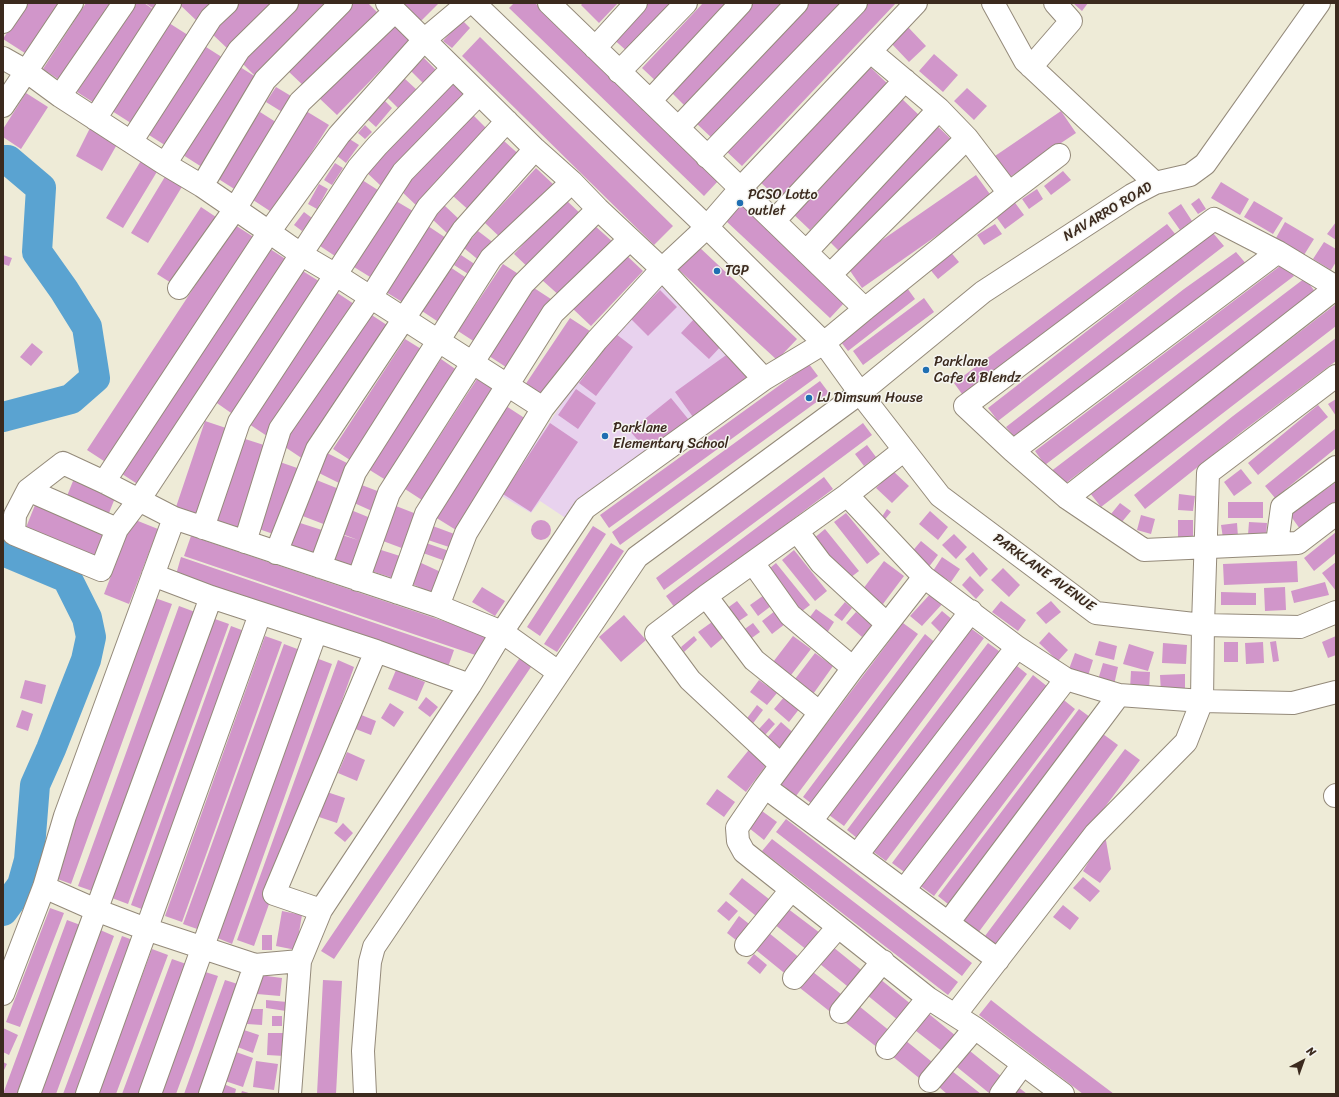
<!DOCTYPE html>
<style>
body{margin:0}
#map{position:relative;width:1339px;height:1097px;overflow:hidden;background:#eeebd7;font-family:Sriracha,sans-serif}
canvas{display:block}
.frame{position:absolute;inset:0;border:4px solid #3b2a1e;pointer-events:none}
.north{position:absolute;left:1283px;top:1041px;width:40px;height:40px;-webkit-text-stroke:3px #f6f6f2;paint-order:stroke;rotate:41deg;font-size:11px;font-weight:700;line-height:16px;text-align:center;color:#3b2a1e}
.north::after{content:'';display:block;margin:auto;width:14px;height:18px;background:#3b2a1e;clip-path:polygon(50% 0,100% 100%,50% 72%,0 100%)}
</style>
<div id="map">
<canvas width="1339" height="1097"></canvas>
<div class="frame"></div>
<div class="north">N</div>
</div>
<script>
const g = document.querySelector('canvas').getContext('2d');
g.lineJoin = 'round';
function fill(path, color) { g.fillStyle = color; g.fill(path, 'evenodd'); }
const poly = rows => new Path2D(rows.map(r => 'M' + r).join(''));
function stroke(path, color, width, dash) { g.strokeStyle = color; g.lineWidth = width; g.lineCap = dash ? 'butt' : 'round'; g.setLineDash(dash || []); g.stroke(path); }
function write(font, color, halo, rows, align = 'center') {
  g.font = font + ' Sriracha,sans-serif'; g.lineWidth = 3; g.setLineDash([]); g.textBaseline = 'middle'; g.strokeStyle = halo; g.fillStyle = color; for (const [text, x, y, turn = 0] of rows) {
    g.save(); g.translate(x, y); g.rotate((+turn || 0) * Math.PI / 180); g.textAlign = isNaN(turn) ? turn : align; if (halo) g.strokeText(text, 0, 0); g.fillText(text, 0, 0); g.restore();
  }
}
fill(poly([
 [662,277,753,376,567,519,540,501,531,513,500,495,601,346]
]), '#e8d2ee');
stroke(poly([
 [3,160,8,160,41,188,37,252,64,290,87,327,95,378,71,399,3,417],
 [3,551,67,578,87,618,91,637,86,660,51,749,35,785,29,860,22,885,3,911]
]), '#5aa3d1', 30);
fill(poly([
 [25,3,61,3,28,55,3,39],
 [86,3,117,3,64,83,43,69],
 [136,3,144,3,160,14,99,106,77,92],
 [145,3,167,3,160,13],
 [178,3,216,3,198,22],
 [238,3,275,3,229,50,210,32],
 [296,3,332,3,205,169,183,155,240,67,256,77,240,61],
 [353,3,368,3,379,14,307,89,288,71],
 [400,3,439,3,420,22],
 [514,3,535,3,719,180,704,196,509,8],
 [583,3,618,3,599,23,581,5],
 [641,3,676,3,629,53,610,36],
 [703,3,738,3,660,85,642,68],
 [753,3,788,3,688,109,670,91],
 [809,3,844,3,714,140,696,123],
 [862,3,896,3,742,166,724,149],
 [1073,3,1088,3,1082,11],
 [462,20,470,28,452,48,443,41],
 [391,22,410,40,337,115,318,97],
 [169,23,191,37,134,125,112,111],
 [907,26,926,46,909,62,890,42],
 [480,37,673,226,654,245,462,56],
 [206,47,228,61,171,149,149,135],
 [934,54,958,75,943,92,919,71],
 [424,58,437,71,424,84,411,71],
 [870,67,890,86,780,200,760,182],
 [452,74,471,92,381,186,362,168],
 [404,78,417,90,398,108,386,96],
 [276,87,296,99,287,115,266,102],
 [967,88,987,106,974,120,954,101],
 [26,93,48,107,21,149,3,137,3,129],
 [900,97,920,116,810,230,790,211],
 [383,99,392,108,376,127,366,118],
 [306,111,329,125,273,213,250,198],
 [1061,111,1076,133,1010,177,995,156],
 [260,112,282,126,239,192,217,178],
 [472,114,491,133,419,208,399,189],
 [932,121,952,140,842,254,823,235],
 [93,122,120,139,102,171,76,156],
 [365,125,372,132,365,139,358,133],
 [348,138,359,145,346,163,336,155],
 [504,141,523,158,472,213,453,196],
 [142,159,158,170,123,228,106,218],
 [335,163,343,168,332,185,324,180],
 [536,168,555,186,504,241,485,223],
 [1063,171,1071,180,1051,195,1044,186],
 [166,175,183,185,148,243,131,233],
 [976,175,992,197,862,288,846,265],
 [359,178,381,192,338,258,317,244],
 [1221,182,1249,199,1240,215,1211,198],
 [319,184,328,189,317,209,308,204],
 [1037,189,1043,199,1029,209,1022,199],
 [1199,198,1206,209,1198,214,1191,204],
 [565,199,584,217,533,272,514,254],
 [1013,200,1024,215,1005,229,994,214],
 [396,201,418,214,375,280,354,267],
 [1254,201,1283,218,1273,234,1244,217],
 [1181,204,1192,221,1180,230,1168,213],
 [444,205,461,221,448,234,431,218],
 [742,205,845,302,830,318,726,221],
 [201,207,219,219,176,286,157,274],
 [304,212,312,218,302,231,294,225],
 [1285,222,1314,239,1304,255,1276,238],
 [1336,222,1336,240,1327,234],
 [995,224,1002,234,984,245,977,235],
 [1167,224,1176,235,962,394,954,383],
 [235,225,255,238,107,463,87,450],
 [594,225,613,242,561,297,542,280],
 [428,226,449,240,407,305,386,292],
 [478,231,495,244,481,262,464,248],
 [1213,233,1224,246,998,421,988,408],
 [1324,242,1336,249,1336,262,1331,270,1313,259],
 [698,246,797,339,777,360,678,269],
 [267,247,287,260,139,485,119,472],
 [949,250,959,262,938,279,928,267],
 [1236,252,1248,266,1017,440,1006,427,1184,289],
 [624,253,643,271,591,326,572,308],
 [3,255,12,258,9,266,3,264],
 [461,255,479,267,473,277,454,265],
 [1284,263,1294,276,1045,465,1035,451],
 [503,264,523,277,478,344,458,331],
 [450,267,471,281,443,325,422,311],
 [301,270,322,283,234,415,214,401],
 [1305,278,1316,293,1062,486,1050,472],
 [905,285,915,299,848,351,837,337],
 [534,288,554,301,509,369,489,356],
 [660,290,677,307,648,336,631,319],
 [336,292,357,306,270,438,249,424],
 [924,298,934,312,863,365,853,351],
 [1336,304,1336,326,1101,507,1090,493],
 [370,314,390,327,303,459,282,445],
 [570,318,590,331,545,398,525,385],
 [695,318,723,344,709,359,681,333],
 [616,334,633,347,596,396,579,383],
 [1336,338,1336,361,1244,430,1145,509,1134,495,1233,416],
 [405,339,426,352,353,462,333,449],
 [32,343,43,352,31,366,20,357],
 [729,353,747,377,693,417,675,392],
 [441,359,461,373,389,482,368,469],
 [809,364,818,376,609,528,600,515],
 [477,379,497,392,425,502,405,489],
 [820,381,829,393,620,545,612,532],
 [576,389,596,403,578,429,558,415],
 [671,398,689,420,648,452,630,431],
 [1336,399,1336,416,1328,404],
 [1318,405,1328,417,1258,475,1248,463],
 [506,406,526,419,456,530,435,517],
 [205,421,229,429,199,518,175,510],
 [550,423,578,442,531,512,503,494],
 [863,423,872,435,664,590,656,578],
 [1335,429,1336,448,1275,498,1265,486],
 [242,438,267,446,237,535,213,527],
 [867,445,876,457,864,466,855,454],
 [327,453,351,465,341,484,317,472],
 [277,461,300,469,279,536,256,528],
 [1241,469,1252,483,1234,496,1224,482],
 [893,471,909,486,892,503,876,488],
 [75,476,117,493,107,518,65,501],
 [824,477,833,489,675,608,666,596],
 [314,479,339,489,326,525,300,515],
 [1336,482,1336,503,1300,529,1290,515],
 [359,484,380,492,372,511,352,502],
 [1179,494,1195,496,1193,511,1178,510],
 [1228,502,1263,502,1263,518,1228,518],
 [1120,503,1131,511,1121,523,1111,514],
 [35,505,105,532,95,558,25,530],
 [396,506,419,515,407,550,383,541],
 [346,508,373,519,354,566,332,559,339,534,358,540,337,532],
 [887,509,891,512,882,523,879,521],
 [930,511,948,527,938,540,919,524],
 [846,513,880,554,867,564,834,522],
 [1141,515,1155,519,1151,534,1137,530],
 [133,519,158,529,129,604,104,594],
 [1178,520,1193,520,1193,537,1178,537],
 '531 530a10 10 0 1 1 20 0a10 10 0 1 1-20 0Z',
 [297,522,325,531,316,557,288,548],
 [1249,522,1267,523,1266,537,1248,535],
 [1237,523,1238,537,1223,538,1221,525],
 [430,525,457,535,452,548,425,539],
 [593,526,606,534,540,636,527,627],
 [825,529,859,571,846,581,813,539],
 [1336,532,1336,553,1314,571,1304,558],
 [954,534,967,547,956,559,942,545],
 [191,536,491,637,484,658,184,556],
 [921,541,938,555,928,568,910,554],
 [426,543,452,552,448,562,423,553],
 [611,543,624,551,557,652,544,644],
 [378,549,400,556,393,578,371,571],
 [794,550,827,591,815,601,782,560],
 [973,552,988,569,980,577,965,559],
 [181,557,454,650,447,670,175,578],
 [942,557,960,569,951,582,933,571],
 [884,561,904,576,880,608,860,593],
 [1297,561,1298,582,1224,585,1223,564],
 [419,562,443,573,434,594,410,583],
 [1336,562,1336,591,1322,573],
 [776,563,810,605,797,615,764,573],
 [1003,568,1020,585,1009,597,991,580],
 [970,576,984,590,976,599,962,585],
 [1325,582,1329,595,1294,603,1291,591],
 [482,587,505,601,495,616,472,602],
 [1285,587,1286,610,1265,611,1264,588],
 [933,591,944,602,922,626,910,616],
 [1221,592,1256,593,1256,605,1221,605],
 [767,593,775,603,758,616,750,605],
 [155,598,172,604,71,884,55,878],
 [737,601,748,615,736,623,726,609],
 [1001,601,1026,620,1018,631,992,612],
 [1051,601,1061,612,1046,624,1036,613],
 [845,602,852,608,842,621,834,615],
 [179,606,195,612,95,892,78,886],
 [816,609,834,622,825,636,806,622],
 [775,611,785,624,772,634,762,621],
 [942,611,954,621,942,634,931,623],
 [856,612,872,625,862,637,846,623],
 [624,615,646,640,621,662,599,637],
 [212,618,229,624,128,904,112,898],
 [712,622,724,637,711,648,698,632],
 [753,623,760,632,749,640,742,631],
 [903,623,918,634,796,796,781,784],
 [231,626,247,632,147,911,131,905],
 [969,627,984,638,844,826,829,815],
 [1049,632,1068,650,1058,661,1039,643],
 [925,634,938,645,816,807,803,797],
 [265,636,282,642,182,922,165,916],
 [694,636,697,640,684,652,681,647],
 [793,636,811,649,788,679,770,666],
 [1336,636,1336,655,1328,658,1322,642],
 [1099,641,1117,646,1114,660,1095,655],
 [1276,641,1279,661,1273,662,1270,642],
 [1224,642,1238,642,1238,662,1224,662],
 [1263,642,1264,663,1246,664,1245,643],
 [988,643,1003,654,862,842,847,830],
 [1163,643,1187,645,1186,664,1162,663],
 [284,644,300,650,200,930,183,924],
 [1129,644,1154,652,1148,671,1123,664],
 [815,653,833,666,811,697,792,683],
 [1075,653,1093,660,1088,676,1069,669],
 [521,656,533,664,334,959,321,951],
 [316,658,332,664,232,944,215,937],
 [338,660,354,667,254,946,237,940],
 [1012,662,1027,674,886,861,871,850],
 [1103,663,1118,667,1114,685,1098,680],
 [396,670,425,682,417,701,388,689],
 [1131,671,1150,672,1149,690,1130,689],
 [1185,674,1185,693,1161,693,1160,675],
 [1033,675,1048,687,907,874,892,863],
 [25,680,46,685,42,704,20,698],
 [759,680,777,693,767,705,750,692],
 [785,696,800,708,789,722,774,709],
 [426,697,438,707,430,717,418,708],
 [1060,697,1075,709,934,896,919,885],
 [390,703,404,712,394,727,381,718],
 [757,705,763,710,751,726,745,721],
 [1079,709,1094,720,953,908,938,896],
 [22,710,33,714,28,731,16,727],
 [359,714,376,721,371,735,353,728],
 [769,718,775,724,765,735,759,729],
 [781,722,797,736,782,753,766,739],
 [1103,734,1118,745,978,933,963,922],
 [752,746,770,760,746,792,727,777],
 [1125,749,1140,760,1000,948,985,936],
 [347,752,365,760,357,781,338,773],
 [717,789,735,802,724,817,706,804],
 [327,792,345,798,337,823,319,817],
 [762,811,777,822,764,840,749,828],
 [786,819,972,963,962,976,776,832],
 [343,823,353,833,345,842,334,833],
 [1105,835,1111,869,1100,883,1083,871],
 [772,839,958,982,948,995,762,851],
 [1083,877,1100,891,1090,902,1073,888],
 [742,878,774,903,761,920,729,894],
 [726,901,738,911,729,921,717,911],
 [1063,905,1079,918,1070,930,1053,917],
 [50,908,64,913,20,1027,6,1022],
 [787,908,820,933,807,950,774,924],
 [282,911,302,915,296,950,276,946],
 [739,916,753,927,741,944,727,933],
 [67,920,83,926,21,1094,3,1094],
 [98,929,114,936,56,1094,37,1094],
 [769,933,801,959,788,976,756,950],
 [262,935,272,935,272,950,262,950],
 [122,936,138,942,82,1094,63,1094],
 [833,947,865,973,852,990,820,964],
 [152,949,168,955,116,1094,98,1094],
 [754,954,767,965,760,974,747,963],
 [172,959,189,965,140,1094,122,1094],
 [199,970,218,976,193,1048,176,1094,155,1094],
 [813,972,846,998,833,1014,800,988],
 [259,975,282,978,280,996,257,994],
 [880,979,912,1005,899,1021,867,995],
 [225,980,244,986,206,1094,184,1094],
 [323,980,342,981,336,1094,317,1094],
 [266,1000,287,1002,286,1011,266,1008],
 [991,1000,1033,1033,1114,1094,1083,1094,979,1015],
 [859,1006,891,1032,878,1048,846,1023],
 [248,1009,263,1009,262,1025,247,1024],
 [924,1010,956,1036,943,1052,911,1027],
 [272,1016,282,1016,282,1026,272,1026],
 [3,1028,18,1035,9,1055,3,1052],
 [241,1029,259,1035,253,1053,235,1046],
 [268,1033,284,1033,284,1056,267,1055],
 [905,1040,937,1066,924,1082,892,1056],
 [970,1051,1002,1077,989,1093,957,1067],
 [236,1052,253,1058,243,1087,225,1081],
 [256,1061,278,1064,274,1090,253,1087],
 [3,1062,7,1064,3,1072],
 [952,1071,981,1094,947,1094,939,1087],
 [221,1083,236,1089,235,1094,217,1094],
 [1017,1086,1027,1094,1011,1094],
 [242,1091,252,1094,241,1094]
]), '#d196ca');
const minor = poly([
 [387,3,535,149,572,182,598,209,662,269,764,379],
 [474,3,707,227,824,343,860,393,940,496,1096,613,1203,625,1300,627,1336,612],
 [549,3,865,309],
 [993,3,1025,61,1155,183],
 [3,22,16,3],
 [595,48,636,3],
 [871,52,939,109,967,138,1009,193],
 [3,58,26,71,60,96,165,164,202,186,269,232,302,255,336,275,543,408],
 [1031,67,1071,21,1055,3],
 [619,72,686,3],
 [60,96,124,3],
 [650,101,741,3],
 [3,106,72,3],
 [95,119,170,3],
 [678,128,797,3],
 [131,142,211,18,227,3],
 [707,157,856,3],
 [165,164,239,50,287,3],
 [202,186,265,80,341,3],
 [774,221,905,80],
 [806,252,939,109],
 [830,275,967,138],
 [1336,287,1278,252,1214,219,965,406,1013,451,1067,498,1144,550,1298,543,1336,514],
 [179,288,235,209,300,102,395,11],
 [1013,451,1278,252],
 [104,482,269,232,339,135,424,40,468,3],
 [28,490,15,515,14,534,101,570,117,529,139,500,358,168,377,146,453,68],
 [847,495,924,577,1017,647,1066,679,1119,695,1202,701,1293,703,1336,692],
 [1067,498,1336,288],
 [203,528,239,422,403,172,479,94],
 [117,529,28,490,63,463,104,482,174,518,438,606,502,632,558,672],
 [797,531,821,563,887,624],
 [245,542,280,429,371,297,428,207,507,121],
 [1277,543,1282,507,1336,467],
 [276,553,317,449,463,230,535,149],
 [753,563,790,615,853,668],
 [320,567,355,472,491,258,572,182],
 [153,575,211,597,376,651,470,685],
 [924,577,853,668,765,787,737,828,738,841,744,852,928,998,975,1028,1063,1094],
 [358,580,389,493,523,284,598,209],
 [398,593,426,514,553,313,629,240],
 [706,596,754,660,819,712],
 [438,606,466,533,543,408,597,340,662,269,707,227,740,189,916,3],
 [781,765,690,680,656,634,706,596,847,495,904,450],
 [765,787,998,960],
 [1335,796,1336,795],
 [811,821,971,611],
 [857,855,1017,647],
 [44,887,96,910,146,929,255,965,300,961],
 [904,890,1066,679],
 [321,910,274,894,376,651],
 [948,923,1119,695],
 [746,945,791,890],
 [794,978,838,927],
 [3,994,44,887,65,816,174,518],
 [841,1012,883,961],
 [955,1015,1095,834,1186,742,1202,701,1203,625,1208,473,1336,376],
 [887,1048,928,998],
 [930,1081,975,1028],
 [29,1094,211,597],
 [87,1094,260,614],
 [150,1094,316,632],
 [210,1094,255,965],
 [290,1094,300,961,321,910,470,685,502,632,585,508,764,379,824,343,865,309,1009,193,1059,155],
 [365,1094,363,1051,370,962,374,947,637,557,860,393,983,292,1132,195,1155,183,1190,175,1205,164,1319,3],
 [1001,1094,1023,1064]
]);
stroke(minor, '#948a7a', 24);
stroke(minor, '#fff', 22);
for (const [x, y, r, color] of [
 [740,203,4,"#1f6fb2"],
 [717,271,4,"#1f6fb2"],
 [926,370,4,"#1f6fb2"],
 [809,398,4,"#1f6fb2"],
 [605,436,4,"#1f6fb2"]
]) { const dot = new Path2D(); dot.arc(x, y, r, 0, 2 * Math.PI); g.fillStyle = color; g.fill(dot); stroke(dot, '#f6f6f2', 1.5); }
write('14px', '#3b2a1e', '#f6f6f2', [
 ["PCSO Lotto",748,195],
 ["outlet",748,211],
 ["TGP",725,271],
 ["Parklane",934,362],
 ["Cafe & Blendz",934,378],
 ["LJ Dimsum House",817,398],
 ["Parklane",613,428],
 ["Elementary School",613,444]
], 'left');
write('14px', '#3b2a1e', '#f6f6f2', [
 ["NAVARRO ROAD",1108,212,-31],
 ["PARKLANE AVENUE",1044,573,36]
]);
</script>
